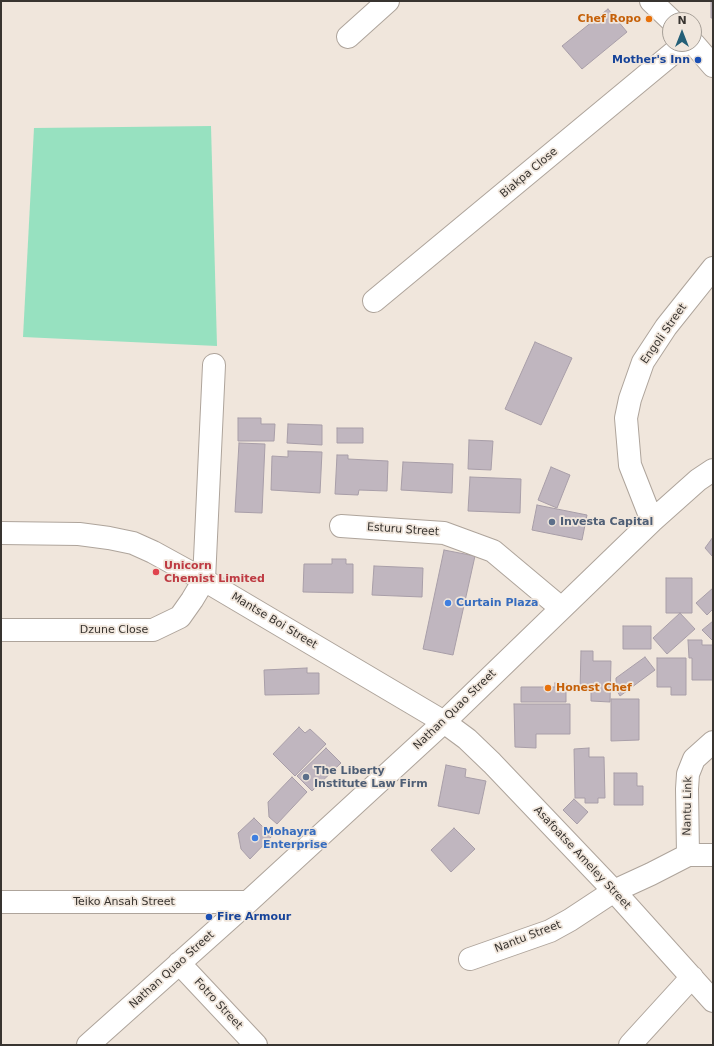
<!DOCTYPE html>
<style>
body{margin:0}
#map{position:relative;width:714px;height:1046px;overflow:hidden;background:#f0e6dc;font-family:"DejaVu Sans",sans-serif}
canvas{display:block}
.frame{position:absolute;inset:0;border:2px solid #383430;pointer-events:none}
.north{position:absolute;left:662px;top:12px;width:40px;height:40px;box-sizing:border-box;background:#f0e6dc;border:1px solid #a69f97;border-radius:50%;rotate:0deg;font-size:11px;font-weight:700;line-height:16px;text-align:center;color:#383430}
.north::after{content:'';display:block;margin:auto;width:14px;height:18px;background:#245f77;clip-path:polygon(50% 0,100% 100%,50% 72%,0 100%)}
</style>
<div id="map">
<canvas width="714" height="1046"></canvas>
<div class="frame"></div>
<div class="north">N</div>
</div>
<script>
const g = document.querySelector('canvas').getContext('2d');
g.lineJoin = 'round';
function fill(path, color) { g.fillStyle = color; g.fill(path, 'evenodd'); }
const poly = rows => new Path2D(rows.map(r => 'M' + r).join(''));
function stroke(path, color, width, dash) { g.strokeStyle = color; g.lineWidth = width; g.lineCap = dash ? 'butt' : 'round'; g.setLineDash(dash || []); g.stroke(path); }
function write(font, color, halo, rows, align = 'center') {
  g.font = font + ' "DejaVu Sans",sans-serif'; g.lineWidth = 3.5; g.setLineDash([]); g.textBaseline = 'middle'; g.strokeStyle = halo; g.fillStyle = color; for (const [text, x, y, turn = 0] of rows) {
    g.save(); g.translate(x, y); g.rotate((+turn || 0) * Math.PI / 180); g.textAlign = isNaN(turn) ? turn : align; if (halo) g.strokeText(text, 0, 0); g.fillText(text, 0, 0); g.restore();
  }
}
fill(poly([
 [211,126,217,346,23,337,34,128]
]), '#97e1c0');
const building = poly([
 [711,1,713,1,713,18,711,18,711,1],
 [608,9,627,32,582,69,562,46,608,9],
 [535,342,572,358,541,425,505,409,535,342],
 [238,418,261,418,261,424,275,424,274,441,238,441,238,418],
 [288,424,322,425,322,445,287,443,288,424],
 [337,428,363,428,363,443,337,443,337,428],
 [469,440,493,441,491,470,468,469,469,440],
 [239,443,265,444,262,513,235,512,239,443],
 [288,451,322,452,320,493,271,490,272,456,288,457,288,451],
 [337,455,348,455,348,459,388,461,387,491,359,490,358,495,335,494,337,455],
 [403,462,453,464,452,493,401,490,403,462],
 [551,467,570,475,557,508,538,500,551,467],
 [470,477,521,479,520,513,468,511,470,477],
 [537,505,587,515,582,540,532,530,537,505],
 [713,537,713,557,705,548,713,537],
 [444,550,475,556,453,655,423,649,444,550],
 [332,559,346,559,346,564,353,564,353,593,303,592,304,564,332,564,332,559],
 [374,566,423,568,422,597,372,595,374,566],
 [666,578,692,578,692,613,666,613,666,578],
 [713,588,713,609,707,615,696,603,713,588],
 [680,613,695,629,667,654,653,638,680,613],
 [713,621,713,641,702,630,713,621],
 [623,626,651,626,651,649,623,649,623,626],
 [688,640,702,640,702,645,713,645,713,680,692,680,692,658,689,658,688,640],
 [581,651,593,651,593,661,611,661,610,702,591,701,591,691,580,690,581,651],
 [645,657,655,670,620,696,616,689,616,678,645,657],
 [657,658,686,658,686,695,671,695,671,687,657,687,657,658],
 [307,668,307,673,319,673,319,694,265,695,264,670,307,668],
 [555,683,566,683,566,702,521,702,521,687,555,687,555,683],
 [611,699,639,699,639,740,611,741,611,699],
 [514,704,570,704,570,734,536,734,536,748,515,747,514,704],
 [299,727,305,733,310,729,326,744,295,776,273,754,299,727],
 [326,748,341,763,312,791,297,776,326,748],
 [589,748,589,757,604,757,605,798,598,798,598,803,585,803,585,798,575,798,574,749,589,748],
 [446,765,466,769,465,777,486,781,479,814,438,806,446,765],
 [614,773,637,773,637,786,643,786,643,805,614,805,614,773],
 [292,777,307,792,277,824,269,817,268,802,292,777],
 [574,799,588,812,577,824,563,810,574,799],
 [254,818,272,836,250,859,241,849,238,833,254,818],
 [454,828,475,849,451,872,431,850,454,828]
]);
fill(building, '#c0b6bf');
stroke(building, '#a89ea8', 1);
const minor = poly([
 [651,1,671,20],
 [348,37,388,1],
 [694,44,713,66],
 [374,301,684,44],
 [652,521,630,465,626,418,630,399,643,362,666,327,713,268],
 [341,526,444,533,493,551,561,608],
 [1,533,79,534,109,538,133,543,153,552,204,580,444,722,467,739,492,763,614,891,713,1001],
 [1,630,153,630,180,617,192,600,204,580,214,365],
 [688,855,687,789,688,774,694,759,713,742],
 [1,902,248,902],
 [470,959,550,931,570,920,614,891,651,874,688,855,713,855],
 [179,963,256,1045],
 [88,1045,248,902,444,722,652,521,698,480,713,470],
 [630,1045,692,977]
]);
stroke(minor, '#aea49b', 24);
stroke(minor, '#fff', 22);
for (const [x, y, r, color] of [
 [649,19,4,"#e8710a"],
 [698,60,4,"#1a4fb4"],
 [552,522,4,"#5c6f8a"],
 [156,572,4,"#e0444e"],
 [448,603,4,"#3f7fe0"],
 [548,688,4,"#e8710a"],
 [306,777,4,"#5c6f8a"],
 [255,838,4,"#3f7fe0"],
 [209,917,4,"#1a4fb4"]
]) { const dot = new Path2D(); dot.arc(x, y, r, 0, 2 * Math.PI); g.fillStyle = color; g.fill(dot); stroke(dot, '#f0e6dc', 1.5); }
write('bold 11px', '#c56008', '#f0e6dc', [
 ["Chef Ropo",641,19],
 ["Honest Chef",556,688,"left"]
], 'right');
write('bold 11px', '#164399', '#f0e6dc', [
 ["Mother's Inn",690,60],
 ["Fire Armour",217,917,"left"]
], 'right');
write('11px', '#383430', '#f0e6dc', [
 ["Biakpa Close",529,173,-40],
 ["Engoli Street",664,334,-55],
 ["Esturu Street",403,530,4],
 ["Mantse Boi Street",274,621,31],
 ["Dzune Close",114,630],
 ["Nathan Quao Street",455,710,-44],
 ["Nantu Link",688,806,-89],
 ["Asafoatse Ameley Street",582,858,47],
 ["Teiko Ansah Street",124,902],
 ["Nantu Street",528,937,-21],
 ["Nathan Quao Street",172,970,-42],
 ["Fotro Street",218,1004,47]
]);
write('bold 11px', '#4e5e75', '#f0e6dc', [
 ["Investa Capital",560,522],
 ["The Liberty",314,771],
 ["Institute Law Firm",314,784]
], 'left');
write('bold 11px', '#be3a42', '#f0e6dc', [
 ["Unicorn",164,566],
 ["Chemist Limited",164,579]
], 'left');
write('bold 11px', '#366cbe', '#f0e6dc', [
 ["Curtain Plaza",456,603],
 ["Mohayra",263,832],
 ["Enterprise",263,845]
], 'left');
</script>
